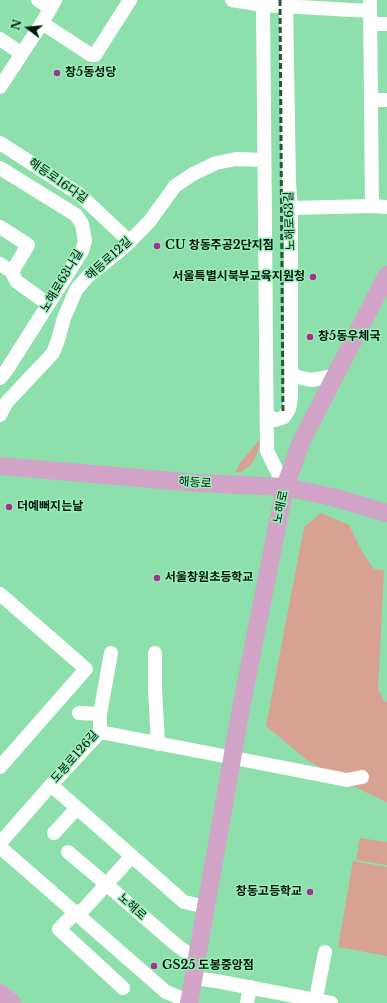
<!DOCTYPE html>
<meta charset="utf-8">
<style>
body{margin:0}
#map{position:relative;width:387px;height:1003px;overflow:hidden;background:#8ddfac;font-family:"Libre Baskerville",serif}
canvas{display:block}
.north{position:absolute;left:8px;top:8px;width:40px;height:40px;-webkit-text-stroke:3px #9aecb9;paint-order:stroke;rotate:286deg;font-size:11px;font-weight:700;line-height:16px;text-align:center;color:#001709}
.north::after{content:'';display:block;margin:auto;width:14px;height:18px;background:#001709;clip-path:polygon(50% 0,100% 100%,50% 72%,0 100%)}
</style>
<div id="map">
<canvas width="387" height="1003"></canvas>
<div class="north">N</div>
</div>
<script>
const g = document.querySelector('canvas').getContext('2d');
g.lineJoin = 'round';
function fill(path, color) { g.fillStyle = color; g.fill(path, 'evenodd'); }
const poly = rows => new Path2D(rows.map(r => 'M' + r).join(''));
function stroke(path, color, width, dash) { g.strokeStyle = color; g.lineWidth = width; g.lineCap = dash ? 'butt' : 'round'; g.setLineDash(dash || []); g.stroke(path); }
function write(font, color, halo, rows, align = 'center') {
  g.font = font + ' "Libre Baskerville","Noto Sans KR",serif'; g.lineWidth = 3; g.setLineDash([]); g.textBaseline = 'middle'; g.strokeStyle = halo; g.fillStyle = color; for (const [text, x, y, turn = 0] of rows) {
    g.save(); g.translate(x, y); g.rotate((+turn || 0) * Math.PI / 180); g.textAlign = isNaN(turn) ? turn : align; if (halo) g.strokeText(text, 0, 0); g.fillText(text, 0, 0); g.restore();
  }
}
fill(poly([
 [261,438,258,451,252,464,241,472,235,473,240,463],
 [321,513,349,525,363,553,374,569,384,570,378,689,384,701,387,702,387,802,346,783,307,760,266,726,304,527],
 [360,838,387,842,387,865,356,860],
 [353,861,387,867,387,956,338,947]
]), '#d8a293');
stroke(poly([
 [38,0,50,8],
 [232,0,263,5,370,11],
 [263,0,267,451,285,487],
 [370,0,372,206],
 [42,23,91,55,95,55,130,0],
 [370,24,387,24],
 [0,39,21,53],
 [0,87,42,23,55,0],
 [371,100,387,100],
 [0,143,79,194,130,242],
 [0,168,76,215,82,224,85,241,82,251,6,371,0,378],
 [291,208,372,206,387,207],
 [0,227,28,245,12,272],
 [0,264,12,272,16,281,48,304],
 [291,373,298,377,311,380,334,376],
 [0,415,7,402,53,353,58,340,64,318,76,290,88,276,123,248,149,222,175,186,193,174,216,163,236,159,264,160],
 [267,416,276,420,284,417,289,409,291,398,291,208,289,183,286,0],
 [0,594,86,669,0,767],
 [155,653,155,689,158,744],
 [79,713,100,714],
 [100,732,347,780,362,777],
 [51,785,184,902,207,907],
 [54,833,77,808],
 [0,843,51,785,100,732,100,714,111,653],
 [0,847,166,992,190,1002],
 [68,852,106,884,174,943,198,961],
 [194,978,216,981,331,1003],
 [123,988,59,929,75,913,83,910,132,856],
 [247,1003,250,987],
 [315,1003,325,952]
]), '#fff', 14);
stroke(poly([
 [0,466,197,483,285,487,332,497,387,513],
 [0,993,12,1003],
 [189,1003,241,708,285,487,301,442,387,275]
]), '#d2a4c8', 18);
stroke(poly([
 [280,0,283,412]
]), '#2a533a', 3, [6, 3]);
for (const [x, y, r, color] of [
 [57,73,4,"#a3328f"],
 [157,246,4,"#a3328f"],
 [313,277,4,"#a3328f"],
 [310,337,4,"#a3328f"],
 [9,507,4,"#a3328f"],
 [157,578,4,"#a3328f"],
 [310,892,4,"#a3328f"],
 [154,966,4,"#a3328f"]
]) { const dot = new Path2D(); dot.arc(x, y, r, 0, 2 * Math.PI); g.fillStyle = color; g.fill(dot); stroke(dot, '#9aecb9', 1.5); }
write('bold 12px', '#001709', '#9aecb9', [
 ["창5동성당",65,73],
 ["CU 창동주공2단지점",165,246],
 ["서울특별시북부교육지원청",305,277,"right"],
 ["창5동우체국",318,337],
 ["더예뻐지는날",17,507],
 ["서울창원초등학교",165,578],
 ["창동고등학교",302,892,"right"],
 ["GS25 도봉중앙점",162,966]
], 'left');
write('12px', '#001709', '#9aecb9', [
 ["해등로16다길",58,181,35],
 ["노해로63길",290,221,-92],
 ["해등로12길",109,259,-42],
 ["노해로63나길",62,281,-59],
 ["해등로",195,483,4],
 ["노해로",281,507,-78],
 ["도봉로126길",75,757,-49],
 ["노해로",132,907,42]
]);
</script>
